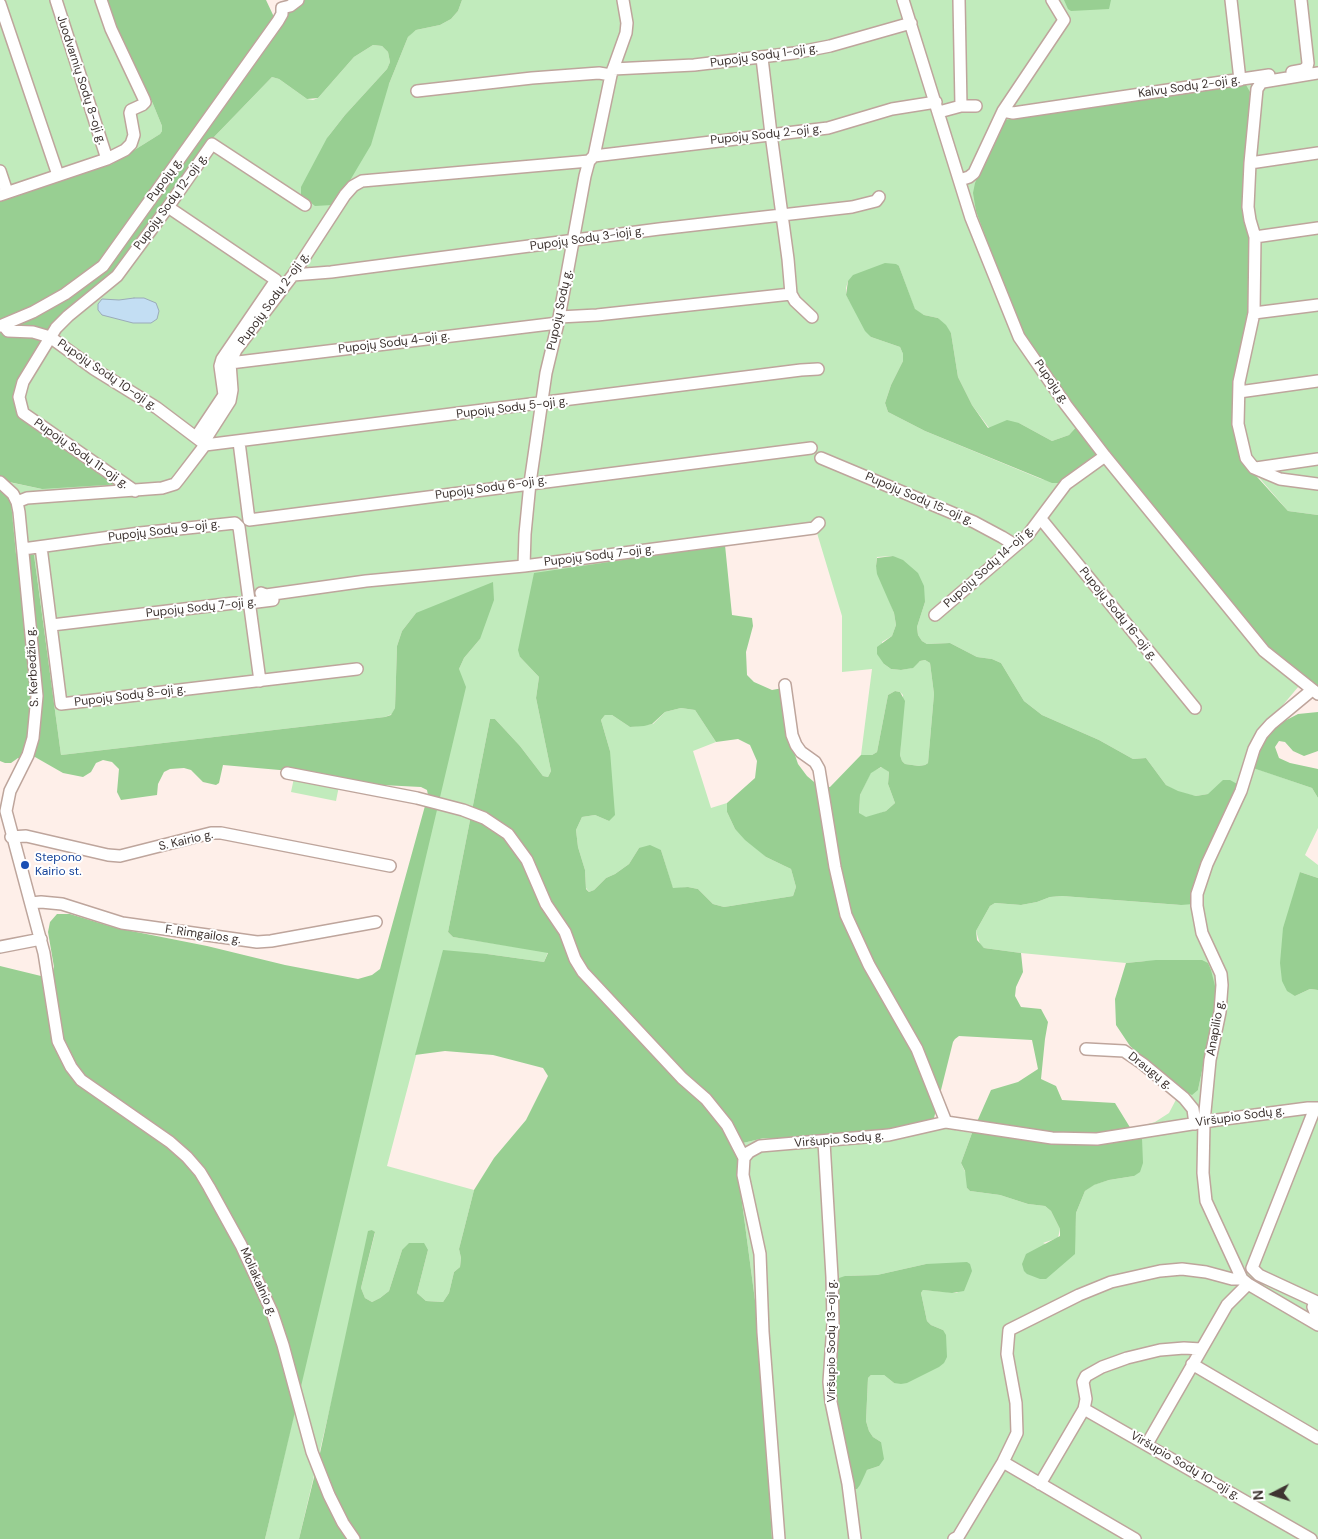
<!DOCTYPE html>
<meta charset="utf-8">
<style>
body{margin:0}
#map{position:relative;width:1318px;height:1539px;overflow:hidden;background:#feefe9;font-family:"DM Sans",sans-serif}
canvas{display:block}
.north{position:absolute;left:1248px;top:1469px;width:50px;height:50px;-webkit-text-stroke:4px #fff;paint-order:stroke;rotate:265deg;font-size:14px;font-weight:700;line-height:20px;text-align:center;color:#3e3431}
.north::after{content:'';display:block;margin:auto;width:18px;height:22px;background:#3e3431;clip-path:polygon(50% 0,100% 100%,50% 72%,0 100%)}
</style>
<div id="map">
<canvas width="1318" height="1539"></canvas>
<div class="north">N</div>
</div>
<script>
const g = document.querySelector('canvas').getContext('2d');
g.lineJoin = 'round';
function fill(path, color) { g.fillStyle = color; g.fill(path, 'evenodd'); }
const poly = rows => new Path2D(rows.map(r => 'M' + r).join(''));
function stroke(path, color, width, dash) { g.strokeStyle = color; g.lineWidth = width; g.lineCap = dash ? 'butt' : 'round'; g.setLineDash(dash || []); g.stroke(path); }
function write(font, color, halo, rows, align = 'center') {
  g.font = font + ' "DM Sans",sans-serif'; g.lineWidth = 4; g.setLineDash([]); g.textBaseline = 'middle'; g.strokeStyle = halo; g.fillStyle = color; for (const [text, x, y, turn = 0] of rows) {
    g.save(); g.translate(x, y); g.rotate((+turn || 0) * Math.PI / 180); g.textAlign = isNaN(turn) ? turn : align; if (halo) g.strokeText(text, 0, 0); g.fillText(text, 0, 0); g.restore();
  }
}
fill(poly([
 [0,0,104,0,153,104,162,126,162,131,160,134,112,164,0,201],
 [462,0,1318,0,1318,515,1288,511,1242,458,1237,369,1248,309,1251,242,1243,215,1250,92,1021,333,1081,416,1078,425,1069,435,1052,441,1019,423,989,428,972,405,958,377,951,333,938,318,924,315,915,310,899,266,848,281,846,288,846,295,871,337,900,347,903,354,903,361,891,385,885,403,888,412,925,431,1041,479,1060,483,1108,450,1247,625,1304,680,1272,718,1251,767,1312,788,1318,798,1318,828,1305,855,1318,865,1318,878,1300,872,1295,996,1310,989,1318,990,1318,1539,772,1539,760,1338,738,1172,737,1159,740,1148,743,1143,764,1138,784,1140,932,1126,972,1133,961,1163,967,1176,967,1188,970,1191,1000,1195,1028,1204,1045,1206,1051,1211,1060,1229,1058,1238,1043,1243,1074,1254,1076,1213,1085,1191,1093,1185,1109,1180,1134,1176,1131,1129,1155,1122,1169,1113,1181,1090,1198,1090,1216,1004,1145,961,1126,963,1021,953,984,948,980,944,976,931,990,906,995,903,1021,905,1037,902,1050,897,1062,896,1181,905,1208,794,1196,796,1178,792,1166,785,1146,758,1133,759,1099,740,1042,715,1024,701,1001,663,992,659,977,657,950,643,927,644,922,641,918,635,917,627,925,602,893,556,877,557,876,566,894,613,896,625,892,636,882,642,884,664,891,669,901,670,912,668,920,661,925,660,930,663,934,694,928,763,925,765,919,766,905,764,902,761,900,755,903,695,900,692,895,691,888,695,877,752,872,755,861,755,872,669,842,672,842,616,817,533,725,545,520,657,539,677,536,698,551,771,548,777,543,776,520,746,495,719,490,719,448,932,453,937,548,952,544,962,487,954,426,1018,387,1166,474,1190,459,1249,461,1258,460,1267,454,1272,449,1293,443,1302,426,1301,417,1293,428,1250,402,1250,389,1291,380,1298,372,1302,365,1298,361,1288,375,1233,372,1230,299,1539,265,1539,293,1418,459,669,464,658,480,639,416,613,402,631,397,646,395,708,392,714,385,717,61,755,34,555,16,554,8,482,42,489,22,417,14,403,16,382,59,318,120,266,214,137,272,77,279,79,307,99,313,100,318,98,354,57,373,45,382,46,388,52,390,62,387,69,345,115,327,138,389,84,408,37,412,33,416,30,440,25,451,19,458,11],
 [926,1264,958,1293,923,1290,921,1293,927,1321,931,1325,943,1330,894,1383,884,1375,871,1375,868,1378,866,1421,869,1431,873,1437,881,1442,879,1466,867,1470,863,1477,852,1484,846,1447,845,1276,877,1275],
 [681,708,695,710,716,742,693,751,711,808,727,803,727,812,735,829,766,857,791,869,796,887,793,896,724,907,713,904,698,889,688,887,673,889,661,850,639,848,629,864,615,874,606,878,594,890,589,892,586,888,585,870,578,847,576,830,582,817,595,815,609,821,610,751,601,720,605,715,612,715,630,727,653,724,665,712],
 [882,767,889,772,888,784,895,803,886,811,867,818,859,814,860,795,871,772],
 [294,778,339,786,336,801,291,792]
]), '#c1ebbc');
fill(poly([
 [104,0,266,0,274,17,278,18,301,0,462,0,458,11,451,19,440,25,416,30,408,37,389,84,371,145,339,199,332,205,315,206,301,195,301,187,327,138,345,115,387,69,390,62,388,52,382,46,373,45,354,57,318,98,307,99,279,79,272,77,214,137,120,266,59,318,16,382,14,403,22,417,121,484,42,489,9,482,16,554,34,555,61,755,385,717,391,715,395,708,397,646,402,631,416,613,493,582,494,600,480,639,464,658,459,669,466,687,265,1539,0,1539,0,966,41,976,53,971,54,967,48,932,50,922,57,914,70,914,116,928,207,946,285,965,358,979,372,975,380,969,428,795,427,790,421,787,382,785,291,771,223,765,219,783,216,785,203,782,191,770,184,768,170,769,164,772,158,784,157,795,121,800,117,792,119,769,112,762,103,760,96,763,91,772,83,777,63,773,35,757,18,758,11,763,5,763,0,761,0,201,112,164,160,134,162,131,162,126,153,104],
 [1064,0,1111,0,1109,9,1071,11,1068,9],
 [1239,82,1246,85,1250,92,1243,215,1251,242,1248,309,1237,369,1235,418,1249,468,1288,511,1318,515,1318,690,1266,645,1247,625,1108,450,1060,483,1052,483,925,431,888,412,885,403,891,385,903,361,903,354,900,347,871,337,865,331,846,295,848,281,853,275,885,263,896,264,899,266,915,309,924,315,938,318,946,325,951,333,958,377,972,405,988,428,1007,420,1019,423,1052,441,1069,435,1078,425,1081,416,1021,333,976,211,973,193,975,183,1001,123,1004,120],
 [725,545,732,615,752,618,753,626,746,652,747,675,754,682,772,690,783,688,790,740,798,764,807,776,820,787,830,787,861,755,872,755,877,752,888,695,895,691,900,692,905,701,900,755,902,761,905,764,919,766,925,765,928,763,934,694,930,663,925,660,920,661,913,668,901,670,891,669,884,664,877,654,877,647,892,636,896,625,894,613,877,574,876,566,877,558,893,556,903,560,918,573,924,586,925,602,917,627,918,635,922,641,927,644,950,643,977,657,992,659,1001,663,1024,701,1042,715,1099,740,1133,759,1146,758,1166,785,1178,791,1196,796,1208,794,1223,780,1230,780,1239,785,1193,904,1181,905,1062,896,1050,897,1037,902,1021,905,995,903,990,906,976,931,977,940,984,948,1021,953,1023,972,1016,987,1015,996,1021,1007,1041,1009,1048,1022,1045,1039,1041,1079,1056,1086,1062,1100,1115,1103,1131,1129,1142,1138,1143,1163,1140,1172,1134,1176,1109,1180,1094,1185,1085,1191,1076,1213,1075,1254,1046,1279,1040,1279,1027,1274,1024,1271,1022,1264,1026,1254,1060,1236,1060,1229,1051,1211,1045,1206,1028,1204,1000,1195,970,1191,967,1188,965,1171,961,1163,972,1133,991,1090,1018,1082,1038,1069,1032,1040,959,1036,955,1039,953,1042,932,1126,784,1140,764,1138,743,1143,740,1148,737,1159,738,1172,760,1338,772,1539,299,1539,320,1453,368,1231,372,1230,375,1232,361,1288,365,1298,372,1302,380,1298,389,1291,402,1250,409,1243,424,1243,428,1250,417,1293,426,1301,443,1302,449,1293,454,1272,460,1267,461,1258,459,1249,474,1190,494,1158,526,1120,548,1076,543,1068,493,1055,445,1051,415,1055,443,950,487,954,544,962,548,953,453,937,448,932,490,719,495,719,520,746,543,776,548,777,551,771,536,698,539,677,520,657,518,650,534,573],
 [681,708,695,710,716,742,738,739,750,745,757,761,755,778,727,803,727,812,735,829,745,840,766,857,791,869,796,887,793,896,724,907,713,904,698,889,688,887,673,888,661,850,650,845,639,848,629,864,615,874,606,878,594,890,589,892,586,889,585,870,578,847,576,830,582,817,595,815,609,821,615,815,610,751,601,720,605,715,612,715,630,727,644,726,652,724,665,712],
 [881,767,889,772,888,784,895,803,886,811,866,817,859,813,860,795,871,773],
 [1318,712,1318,751,1304,756,1293,751,1285,742,1279,741,1275,747,1279,758,1290,763,1318,769,1318,798,1312,788,1250,767,1259,746,1273,727,1298,714],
 [1300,872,1318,878,1318,990,1310,989,1295,996,1287,991,1282,981,1280,963,1283,928],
 [1156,960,1202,960,1208,963,1211,970,1216,990,1216,1004,1198,1090,1192,1095,1181,1090,1130,1046,1116,1025,1115,999,1126,963],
 [967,1262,970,1264,972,1271,964,1291,952,1293,923,1290,921,1293,927,1321,931,1325,943,1330,946,1335,947,1357,944,1363,939,1367,907,1383,901,1384,894,1383,884,1375,871,1375,868,1378,866,1421,869,1431,873,1437,881,1442,884,1459,879,1466,867,1470,860,1485,857,1489,854,1489,846,1447,835,1403,834,1387,837,1282,839,1278,845,1276,877,1275,926,1264]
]), '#98cf92');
const water = poly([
 [134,298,144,298,156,303,159,311,157,319,151,323,133,323,102,315,98,310,98,304,102,299,119,300,134,298]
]);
fill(water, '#c3def3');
stroke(water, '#9babb9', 1);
const minor = poly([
 [56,0,107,159],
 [903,0,971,218,1019,337,1066,405,1105,456,1264,651,1318,694],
 [959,0,961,106],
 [1231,0,1240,80],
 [0,4,58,175],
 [762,58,771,134,788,259,791,294,795,301,812,317],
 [613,69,694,65,794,53,830,46,911,23],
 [1292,72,1303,70,1307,67,1308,63,1301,0],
 [1318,73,1263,82,1261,83,1257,89,1250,163,1248,207,1250,220,1255,237,1254,313,1239,382,1238,424,1246,458,1254,468,1280,479,1318,484],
 [417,91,532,78,599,73,611,75],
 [1003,111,1013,113,1269,75],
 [939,112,961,106,976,106],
 [594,156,828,128,892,109,936,102],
 [1250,163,1318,153],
 [0,171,7,192],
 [960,180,969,177,974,173,1003,111,1064,20,1052,0],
 [0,195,107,159,125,150,131,144,134,135,130,113,131,110,142,105,145,102,144,99,111,29,101,0],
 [168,207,276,280,222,359,220,366,224,395,196,437],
 [1255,237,1318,228],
 [293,275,331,272,659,229,852,207,876,201,879,197],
 [1254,313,1318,305],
 [559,317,597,315,791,294],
 [3,325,8,331,33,332,50,337,94,369,157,408,202,442],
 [0,326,33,312,65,294,103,266,278,21,282,14,282,8,290,6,298,0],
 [230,363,558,323],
 [1239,392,1318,381],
 [239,442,249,520,811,448],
 [205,445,801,370,818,369],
 [821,458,974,522,1002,537,1015,545],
 [1256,468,1318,459],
 [0,482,13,494,17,502,19,512,37,696,33,738,28,755,10,791,6,811,44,953,58,1041,71,1067,81,1080,170,1142,187,1157,200,1172,209,1187,241,1245,272,1312,283,1345,312,1452,329,1495,343,1523,354,1539],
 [135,491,23,413,19,397,23,382,56,328,68,316,117,276,168,207,212,144,305,205],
 [17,502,27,498,162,488,175,484,179,479,205,445,205,440,230,401,232,390,230,363,236,350,293,275,345,195,353,186,362,181,589,161],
 [1041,519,1195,708],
 [41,547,61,704,357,669],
 [23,549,140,533,235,523,239,527,260,681],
 [524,566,525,534,530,483,546,373,558,323,585,176,589,161,594,156,611,75,626,33,627,23,623,0],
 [261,593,266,595,366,581,524,566,814,528,819,523],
 [935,615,1027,536,1066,484,1105,456],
 [52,625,234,603,249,603,273,600],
 [785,685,792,735,796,745,801,752,815,762,819,769,835,867,846,915,869,965,917,1049,946,1122],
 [1312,690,1271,724,1262,734,1254,749,1241,791,1207,864,1197,894,1197,906,1202,933,1221,974,1222,985,1220,1012,1210,1060,1204,1122,1203,1173,1206,1201,1242,1279,1248,1284,1318,1325],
 [287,773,417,798,463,810,484,818,508,834,527,860,546,904,565,932,575,959,583,972,682,1078,706,1099,727,1125,744,1158],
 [11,837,26,836,108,855,120,856,211,833,221,833,390,866],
 [31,903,41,902,62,904,122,923,257,942,271,941,376,922],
 [0,947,41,939],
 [1086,1049,1124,1051,1143,1064,1184,1098,1193,1109,1195,1124],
 [1315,1108,1252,1268,1259,1275,1315,1301,1313,1307,1315,1312,1318,1314],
 [824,1142,832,1277,833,1324,829,1382,831,1402,848,1484,855,1539],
 [1192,1364,1318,1438],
 [1084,1409,1311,1539],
 [1147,1444,1227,1305,1248,1284],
 [1003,1462,1135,1539],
 [1040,1484,1084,1409,1086,1399,1083,1382,1086,1376,1102,1367,1127,1358,1160,1350,1184,1348,1201,1349],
 [779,1539,763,1332,760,1254,743,1175,744,1158,749,1152,760,1146,889,1135,946,1122,1052,1138,1097,1139,1217,1120,1308,1108,1318,1108],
 [954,1539,958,1537,1003,1462,1017,1433,1016,1403,1007,1354,1009,1330,1079,1295,1111,1282,1160,1271,1182,1269,1206,1272,1232,1279,1242,1279]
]);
stroke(minor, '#bea59c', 14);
stroke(minor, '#fff', 11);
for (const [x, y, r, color] of [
 [25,865,5,"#1a4fb4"]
]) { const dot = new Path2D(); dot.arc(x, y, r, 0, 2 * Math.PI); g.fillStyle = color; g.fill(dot); stroke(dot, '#fff', 2); }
write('12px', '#3e3431', '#fff', [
 ["Pupojų Sodų 1-oji g.",764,56,-8],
 ["Juodvarnių Sodų 8-oji g.",81,80,72],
 ["Kalvų Sodų 2-oji g.",1189,87,-8],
 ["Pupojų Sodų 2-oji g.",766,135,-6],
 ["Pupojų g.",165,180,-54],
 ["Pupojų Sodų 12-oji g.",171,202,-54],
 ["Pupojų Sodų 3-ioji g.",587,239,-8],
 ["Pupojų Sodų 2-oji g.",274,299,-54],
 ["Pupojų Sodų g.",560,310,-78],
 ["Pupojų Sodų 4-oji g.",394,343,-7],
 ["Pupojų Sodų 10-oji g.",107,375,34],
 ["Pupojų g.",1051,382,55],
 ["Pupojų Sodų 5-oji g.",512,408,-7],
 ["Pupojų Sodų 11-oji g.",81,454,35],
 ["Pupojų Sodų 6-oji g.",491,488,-8],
 ["Pupojų Sodų 15-oji g.",919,499,23],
 ["Pupojų Sodų 9-oji g.",164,531,-7],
 ["Pupojų Sodų 7-oji g.",599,556,-7],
 ["Pupojų Sodų 14-oji g.",989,567,-42],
 ["Pupojų Sodų 7-oji g.",201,608,-6],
 ["Pupojų Sodų 16-oji g.",1118,614,51],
 ["S. Kerbedžio g.",33,667,-93],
 ["Pupojų Sodų 8-oji g.",130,696,-7],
 ["S. Kairio g.",186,841,-13],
 ["F. Rimgailos g.",203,935,8],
 ["Anapilio g.",1216,1028,-80],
 ["Draugų g.",1150,1071,38],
 ["Viršupio Sodų g.",1240,1117,-8],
 ["Viršupio Sodų g.",839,1140,-5],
 ["Moliakalnio g.",258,1282,66],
 ["Viršupio Sodų 13-oji g.",832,1341,-90],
 ["Viršupio Sodų 10-oji g.",1185,1466,30]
]);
write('12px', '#164399', '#fff', [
 ["Stepono",35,858],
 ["Kairio st.",35,872]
], 'left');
</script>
